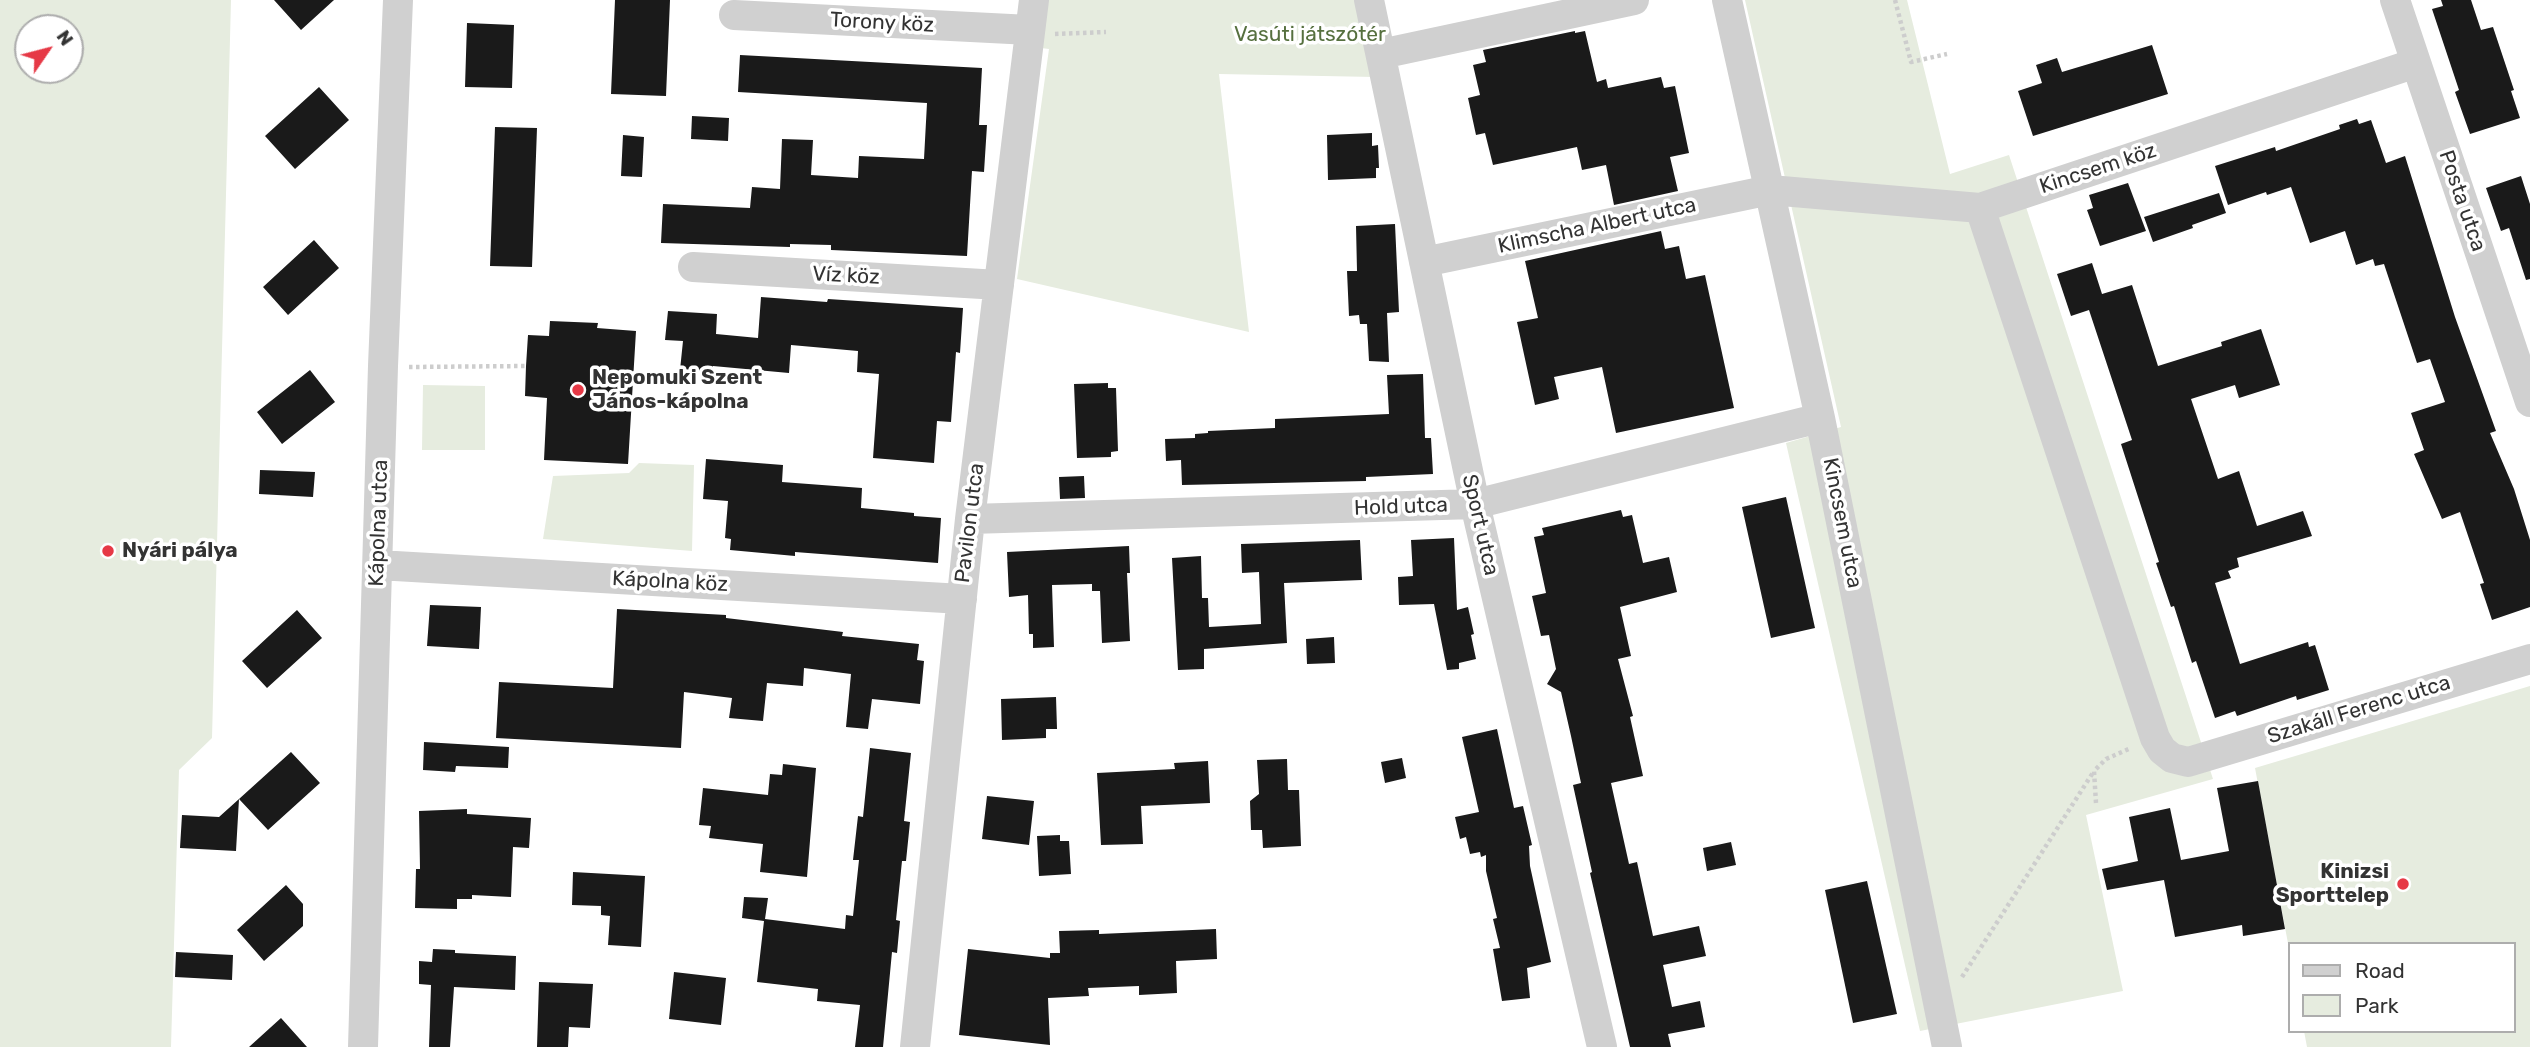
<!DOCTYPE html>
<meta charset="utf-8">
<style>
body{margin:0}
#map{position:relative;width:2530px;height:1047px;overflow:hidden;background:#fff;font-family:Rubik,sans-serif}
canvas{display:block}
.legend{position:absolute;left:2288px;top:942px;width:228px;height:91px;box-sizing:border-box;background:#fff;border:2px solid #adadad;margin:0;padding:9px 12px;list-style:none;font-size:21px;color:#333}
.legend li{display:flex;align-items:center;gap:14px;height:35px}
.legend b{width:35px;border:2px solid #adadad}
.north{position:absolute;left:14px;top:14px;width:70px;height:70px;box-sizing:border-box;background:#fff;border:2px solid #adadad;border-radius:50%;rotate:55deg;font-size:19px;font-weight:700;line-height:28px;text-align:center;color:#333}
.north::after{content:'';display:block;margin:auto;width:24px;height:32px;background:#e63946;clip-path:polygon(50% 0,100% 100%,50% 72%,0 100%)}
</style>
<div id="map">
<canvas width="2530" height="1047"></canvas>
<ul class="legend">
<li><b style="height:9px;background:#d0d0d0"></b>Road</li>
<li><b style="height:19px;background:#e6ecdf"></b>Park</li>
</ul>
<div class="north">N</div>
</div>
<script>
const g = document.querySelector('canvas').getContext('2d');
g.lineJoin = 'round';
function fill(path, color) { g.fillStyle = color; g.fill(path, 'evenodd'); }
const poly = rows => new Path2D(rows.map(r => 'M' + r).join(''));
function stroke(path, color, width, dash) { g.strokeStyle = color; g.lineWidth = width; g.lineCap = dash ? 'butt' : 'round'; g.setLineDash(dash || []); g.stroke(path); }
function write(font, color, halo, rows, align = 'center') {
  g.font = font + ' Rubik,sans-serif'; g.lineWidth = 7; g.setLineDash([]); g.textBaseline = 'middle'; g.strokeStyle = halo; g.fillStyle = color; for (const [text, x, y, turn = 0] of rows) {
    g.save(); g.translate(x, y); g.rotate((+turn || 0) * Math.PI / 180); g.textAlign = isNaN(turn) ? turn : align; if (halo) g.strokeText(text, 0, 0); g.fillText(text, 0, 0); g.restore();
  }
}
fill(poly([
 [0,0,231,0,212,738,179,770,171,1047,0,1047],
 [28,28,70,28,70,70,28,70],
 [1048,0,1358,0,1375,77,1219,74,1249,332,1017,279,1049,49,1041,48],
 [1745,0,1907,0,1950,174,2009,155,2213,779,2086,815,2123,991,1920,1031,1786,443,1841,427],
 [423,385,485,386,485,450,422,450],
 [639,463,694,465,692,551,543,539,553,476,629,473],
 [2530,686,2530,1047,2307,1047,2304,1031,2514,1031,2514,944,2290,944,2290,954,2255,768]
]), '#e6ecdf');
fill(poly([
 [274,0,334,0,301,30],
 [615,0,670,0,666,96,611,94],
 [2441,0,2471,0,2481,30,2493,27,2514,90,2511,91,2520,118,2470,134,2455,92,2459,90,2432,9,2443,6],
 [467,23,514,25,512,88,465,87],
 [1575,31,1575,33,1585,31,1597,82,1606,79,1608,88,1661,77,1664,88,1675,86,1689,153,1670,157,1678,191,1614,205,1606,165,1582,170,1577,147,1493,165,1485,133,1476,135,1468,98,1480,95,1473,65,1486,62,1483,50],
 [2152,45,2168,94,2033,136,2018,91,2042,83,2036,65,2057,58,2062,72],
 [740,55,982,68,979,125,987,125,984,172,972,171,967,256,831,250,831,245,790,244,790,247,661,243,663,204,750,208,752,187,780,189,782,139,813,140,811,175,858,178,859,156,924,159,927,103,738,92],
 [319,87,349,120,295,169,265,136],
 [692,116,729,118,728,141,691,139],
 [2357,119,2359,124,2371,120,2386,163,2405,156,2455,317,2496,431,2490,433,2514,489,2530,540,2530,607,2492,620,2480,584,2484,583,2460,512,2442,519,2414,454,2424,450,2411,413,2445,402,2430,359,2417,363,2384,264,2375,266,2373,259,2356,265,2345,231,2310,243,2291,187,2267,195,2266,192,2228,205,2215,166,2275,147,2276,151,2340,129,2339,125],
 [495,127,537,128,532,267,490,266],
 [1372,133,1372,146,1378,145,1379,168,1376,168,1376,178,1328,180,1327,135],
 [623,135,644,137,642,177,621,176],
 [2521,176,2530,204,2530,279,2526,280,2509,228,2501,231,2486,188],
 [2128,183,2146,231,2100,246,2087,210,2093,208,2089,195],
 [2219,193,2226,213,2192,225,2193,228,2153,242,2144,217],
 [1395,224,1399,312,1387,313,1389,362,1369,361,1367,324,1360,324,1359,315,1349,316,1347,271,1357,271,1356,226],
 [1661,231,1665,249,1679,246,1686,279,1705,275,1734,408,1616,433,1602,367,1554,377,1559,399,1535,405,1517,322,1538,318,1525,261],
 [314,240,339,268,288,315,263,287],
 [2092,263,2102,294,2132,285,2158,366,2222,346,2221,342,2261,329,2280,385,2239,398,2235,385,2191,399,2218,479,2239,471,2257,526,2303,511,2312,536,2237,558,2239,567,2228,571,2231,578,2215,583,2240,664,2308,642,2309,647,2315,645,2329,690,2297,700,2296,696,2237,716,2235,711,2215,718,2196,661,2192,663,2174,606,2171,607,2156,563,2159,562,2121,444,2132,440,2089,310,2071,316,2057,274],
 [761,297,827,302,828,299,963,308,960,353,956,352,951,422,937,421,934,463,873,458,879,374,857,372,858,351,791,345,789,373,713,366,713,373,680,370,683,341,665,340,668,311,717,314,716,334,758,338],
 [550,321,598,323,597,328,636,331,628,464,544,460,547,398,525,396,526,366,528,335,549,336],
 [310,370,335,402,282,444,257,412],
 [1423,374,1425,438,1431,438,1433,474,1366,477,1366,481,1182,485,1181,460,1166,461,1165,439,1195,438,1195,434,1208,433,1208,431,1275,428,1275,419,1389,414,1387,375],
 [1108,383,1108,388,1116,388,1118,451,1111,452,1111,457,1077,458,1074,384],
 [706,459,783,465,782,482,862,488,861,508,914,513,914,516,941,518,938,563,795,552,795,556,730,550,731,539,725,538,728,501,703,499],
 [260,470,315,472,313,497,259,494],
 [1084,476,1085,498,1060,499,1059,477],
 [1786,497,1815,628,1771,638,1742,507],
 [1621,510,1623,517,1632,515,1643,563,1669,557,1677,592,1620,607,1631,656,1618,659,1633,716,1630,717,1643,776,1611,783,1629,864,1637,862,1653,936,1699,926,1706,956,1663,965,1672,1007,1700,1001,1705,1027,1668,1034,1671,1047,1630,1047,1590,873,1592,872,1573,785,1581,783,1571,736,1561,692,1547,684,1556,669,1549,635,1541,636,1532,596,1546,593,1534,537,1544,535,1542,528],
 [1454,538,1457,610,1468,607,1474,634,1471,635,1476,659,1459,663,1459,669,1447,670,1434,604,1399,605,1398,577,1413,576,1411,540],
 [1360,540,1362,580,1284,583,1287,643,1204,649,1204,669,1178,670,1172,558,1201,556,1202,598,1208,598,1209,627,1261,624,1259,572,1242,573,1241,544],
 [1129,546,1130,573,1127,573,1130,641,1102,643,1100,591,1092,591,1092,584,1052,585,1054,647,1033,648,1033,634,1029,634,1028,595,1009,597,1007,552],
 [430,605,481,607,479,649,427,646],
 [617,609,726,615,726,618,843,632,842,636,919,644,917,660,924,661,920,704,872,699,868,729,846,727,851,674,804,668,803,686,767,683,763,721,729,718,732,698,684,692,681,748,496,738,499,682,613,688],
 [297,610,322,638,267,688,242,661],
 [1334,637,1335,663,1307,664,1306,639],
 [1056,697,1057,729,1046,729,1046,738,1002,740,1001,699],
 [1497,729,1514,808,1523,806,1532,845,1529,846,1530,866,1551,962,1527,968,1530,998,1502,1001,1493,949,1500,948,1493,919,1497,918,1486,871,1486,855,1481,857,1480,852,1470,854,1466,837,1460,839,1455,817,1479,812,1462,737],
 [424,742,509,747,508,768,456,766,455,772,423,770],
 [870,748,911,753,904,821,910,822,906,861,902,861,896,920,900,921,897,953,892,952,883,1047,855,1047,860,1005,817,1001,818,989,757,982,764,921,742,918,744,897,768,898,765,919,845,929,846,915,853,916,859,860,853,860,858,816,863,817],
 [291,752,320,783,268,830,239,799],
 [1402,758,1406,778,1385,783,1381,762],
 [1287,759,1288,790,1299,790,1301,846,1263,848,1262,830,1251,830,1250,801,1259,794,1257,760],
 [1208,761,1210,803,1141,806,1143,844,1101,845,1097,773,1175,769,1174,763],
 [783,764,816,768,807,877,760,872,763,844,709,838,711,826,699,825,703,788,768,795,770,774,782,775],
 [2258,781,2285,929,2243,936,2242,925,2175,937,2164,880,2107,890,2102,869,2138,861,2129,817,2170,808,2181,860,2229,851,2217,788],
 [987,796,1034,801,1029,845,982,839],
 [239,799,236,851,180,848,182,815,219,817],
 [467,809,467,814,531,818,529,848,513,847,511,897,472,895,472,899,457,899,457,909,415,908,416,869,420,869,419,811],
 [1060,835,1060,841,1069,841,1071,874,1039,876,1037,836],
 [1731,842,1736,865,1707,871,1703,848],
 [573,872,645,876,641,947,608,945,610,916,601,915,601,906,572,905],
 [1867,881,1897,1014,1853,1023,1825,890],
 [286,885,303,904,303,926,264,961,237,930],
 [1216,929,1217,959,1176,961,1177,993,1139,995,1139,986,1088,988,1089,996,1048,998,1050,1045,959,1035,968,949,1050,958,1050,953,1060,953,1059,931,1099,930,1099,934],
 [433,949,455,950,455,953,516,956,515,990,454,987,450,1047,429,1047,431,985,419,984,419,961,432,962],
 [176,952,233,955,232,980,175,977],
 [674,972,726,978,721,1025,669,1019],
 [539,982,593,984,590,1028,569,1027,568,1047,537,1047],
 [281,1018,307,1047,249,1047]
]), '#1a1a1a');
stroke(poly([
 [1895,0,1911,62,1947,54],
 [1055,34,1106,32],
 [409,367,526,366],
 [2096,803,2094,771,2106,759,2131,748],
 [1962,977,2094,771]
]), '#cdcdcd', 4.5, [3.5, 3.5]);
stroke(poly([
 [1369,0,1475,504,1602,1047],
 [1727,0,1820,418,1947,1047],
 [2395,0,2530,402],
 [734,15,1030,30],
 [1381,54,1634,0],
 [1980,208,2155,738,2162,750,2172,758,2188,762,2530,659],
 [1424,262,1770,190,1980,208,2416,63],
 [693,267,999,285],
 [970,519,1475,504,1820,418],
 [378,565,962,599],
 [363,1047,383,366,398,0],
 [915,1047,970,519,1034,0]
]), '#d0d0d0', 30);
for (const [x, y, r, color] of [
 [578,390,7,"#e63946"],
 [108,551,7,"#e63946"],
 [2403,884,7,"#e63946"]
]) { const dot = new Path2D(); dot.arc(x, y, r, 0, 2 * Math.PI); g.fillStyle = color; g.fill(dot); stroke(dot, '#fff', 2.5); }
write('21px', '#333', '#fff', [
 ["Torony köz",882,23,3],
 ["Kincsem köz",2098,169,-18],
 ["Posta utca",2462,201,71],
 ["Klimscha Albert utca",1597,226,-12],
 ["Víz köz",846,276,3],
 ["Hold utca",1401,507,-2],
 ["Kápolna utca",379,523,-88],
 ["Pavilon utca",970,523,-83],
 ["Kincsem utca",1842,523,79],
 ["Sport utca",1480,525,77],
 ["Kápolna köz",670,582,3],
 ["Szakáll Ferenc utca",2359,710,-17]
]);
write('21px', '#56703f', '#fff', [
 ["Vasúti játszótér",1310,35]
]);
write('bold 21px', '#333', '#fff', [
 ["Nepomuki Szent",592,378],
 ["János-kápolna",592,402],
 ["Nyári pálya",122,551],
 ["Kinizsi",2389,872,"right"],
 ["Sporttelep",2389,896,"right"]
], 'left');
</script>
